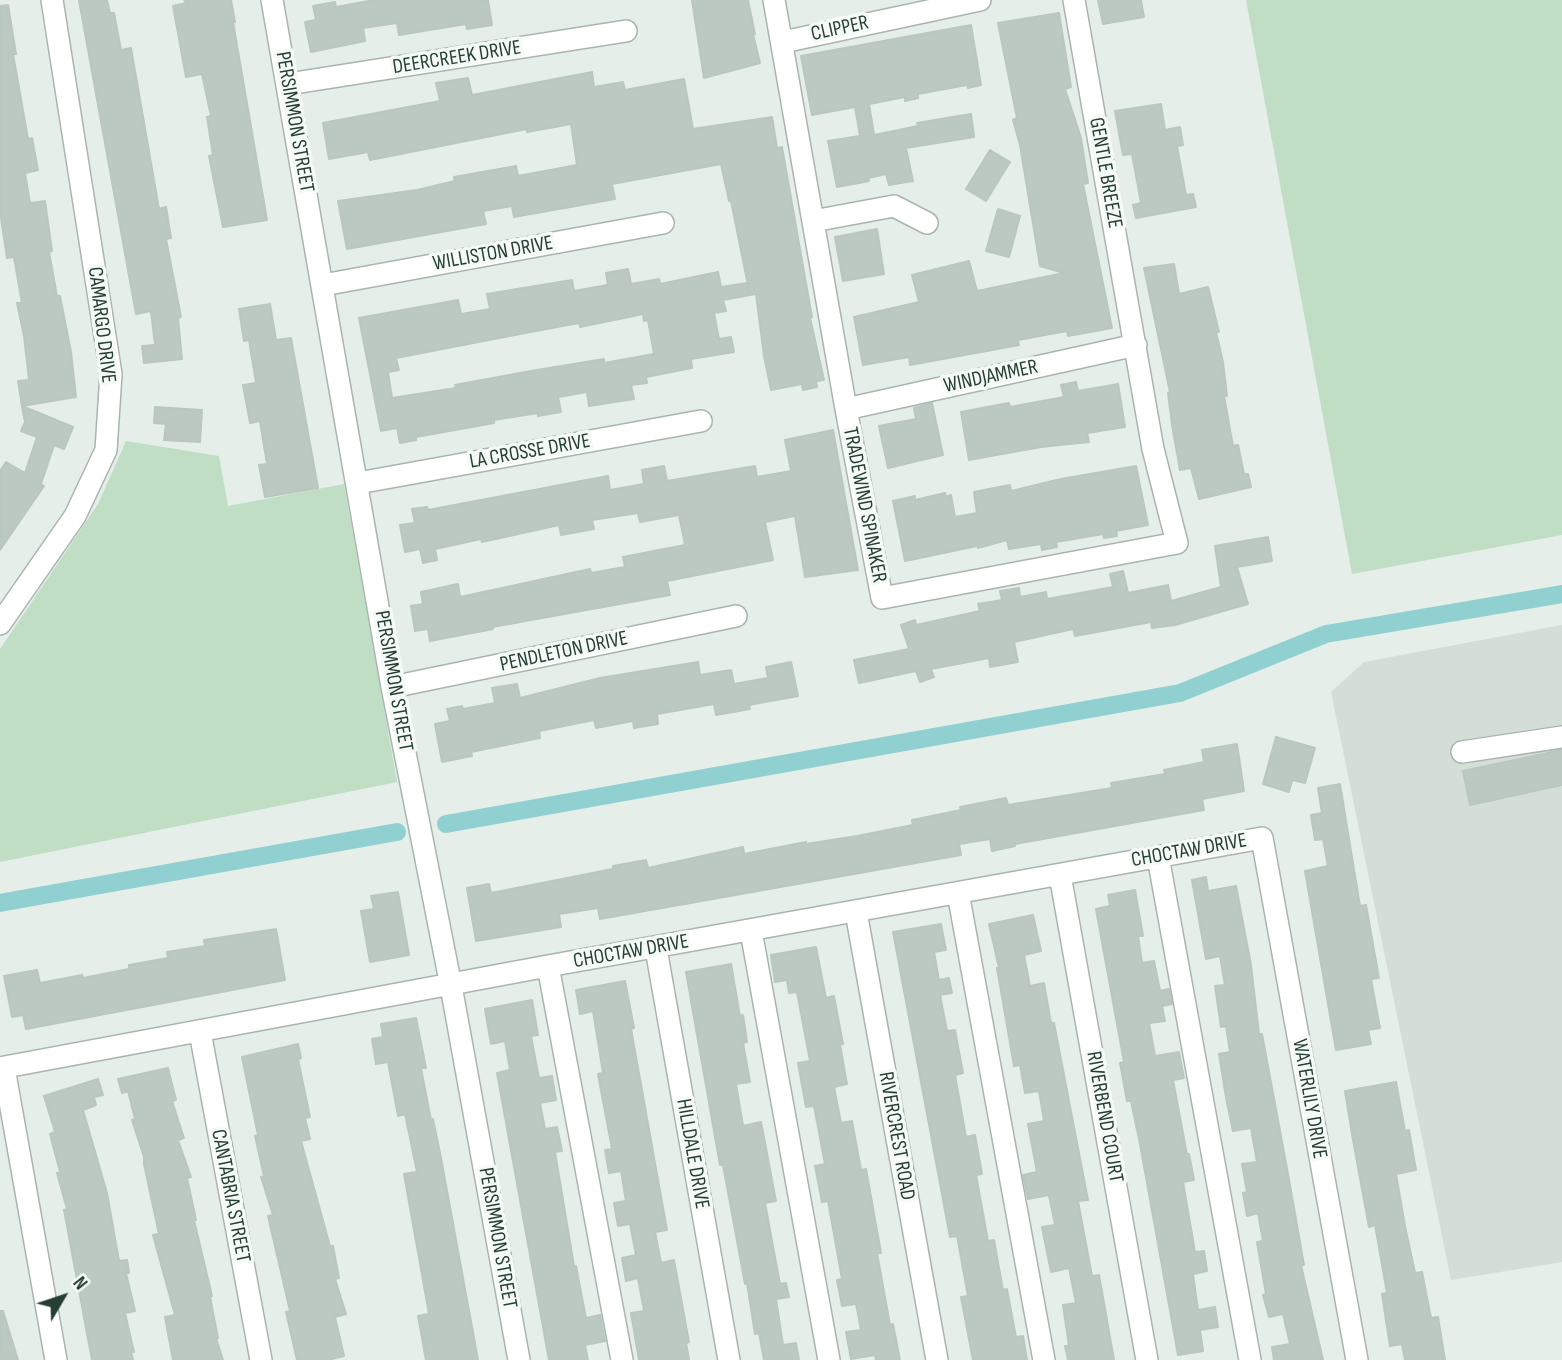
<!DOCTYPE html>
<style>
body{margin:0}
#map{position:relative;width:1562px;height:1360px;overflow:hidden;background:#e5eee9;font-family:"Sofia Sans Condensed",sans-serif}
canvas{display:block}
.north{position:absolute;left:28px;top:1262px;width:70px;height:70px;-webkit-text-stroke:5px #f6faf7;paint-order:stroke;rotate:51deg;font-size:19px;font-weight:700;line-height:28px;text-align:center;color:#253f34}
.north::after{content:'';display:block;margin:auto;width:24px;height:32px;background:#253f34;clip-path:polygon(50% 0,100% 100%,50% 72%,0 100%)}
</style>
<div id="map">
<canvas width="1562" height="1360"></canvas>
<div class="north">N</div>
</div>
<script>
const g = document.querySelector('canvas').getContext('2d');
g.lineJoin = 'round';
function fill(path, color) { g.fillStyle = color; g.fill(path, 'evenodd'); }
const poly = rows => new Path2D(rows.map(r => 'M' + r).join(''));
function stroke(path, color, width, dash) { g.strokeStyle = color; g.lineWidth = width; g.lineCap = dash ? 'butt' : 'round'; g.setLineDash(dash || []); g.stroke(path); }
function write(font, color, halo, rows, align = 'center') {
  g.font = font + ' "Sofia Sans Condensed",sans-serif'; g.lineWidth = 7; g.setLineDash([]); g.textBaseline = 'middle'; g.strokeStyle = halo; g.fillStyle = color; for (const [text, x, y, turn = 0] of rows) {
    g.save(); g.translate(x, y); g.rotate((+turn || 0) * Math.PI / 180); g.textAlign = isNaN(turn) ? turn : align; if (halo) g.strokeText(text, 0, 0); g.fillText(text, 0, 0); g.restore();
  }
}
fill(poly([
 [1562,625,1562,1262,1451,1280,1331,692,1364,662]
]), '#d4ded7');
fill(poly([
 [1246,0,1562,0,1562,535,1352,574],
 [126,441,219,456,228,506,344,484,397,782,0,862,0,649,98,504]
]), '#c0dec3');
stroke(poly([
 [446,824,1180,693,1326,634,1562,594],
 [0,903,397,832]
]), '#90d0d0', 18);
const building = poly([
 [79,0,107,0,110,13,114,13,121,50,131,48,159,209,166,207,171,238,166,239,181,317,178,318,182,359,144,363,142,346,155,345,151,311,136,314,79,0],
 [184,0,231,0,235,22,233,22,267,220,223,227,209,156,213,155,207,117,211,116,202,74,186,77,173,6,187,3,184,0],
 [374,0,488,0,492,25,467,29,466,24,399,35,397,23,363,28,365,41,311,52,305,22,316,20,313,6,335,2,336,7,374,0],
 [692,0,748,0,755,34,753,34,760,63,704,78,692,0],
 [1098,0,1141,0,1144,17,1103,24,1098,0],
 [8,5,16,54,13,54,28,139,32,138,38,170,25,173,30,203,45,201,52,251,49,252,57,296,60,296,71,352,76,397,22,406,18,381,29,380,24,336,17,303,22,303,14,257,7,258,0,211,0,6,8,5],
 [1059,13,1071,87,1065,89,1081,138,1088,183,1083,184,1112,328,1068,336,1067,331,1018,340,1019,345,910,365,909,357,863,365,854,317,919,302,912,275,969,261,977,291,1064,273,1040,266,1020,145,1013,120,1017,118,998,23,1059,13],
 [971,25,981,85,968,88,967,85,918,94,918,98,905,101,905,97,869,104,874,135,918,126,917,123,971,114,974,137,906,148,913,181,889,185,886,174,868,178,869,181,837,187,828,141,860,136,855,107,812,115,801,56,971,25],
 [592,72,594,87,623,82,625,90,684,79,693,129,772,117,777,148,782,147,810,306,812,317,810,318,824,380,816,381,817,387,803,390,802,384,771,390,764,356,756,294,750,295,731,201,729,201,721,164,612,184,615,199,514,217,512,206,483,211,486,224,347,249,338,201,417,190,455,181,454,177,516,166,518,176,577,165,571,124,527,132,527,129,370,160,368,152,329,159,323,123,440,101,436,83,468,78,472,95,592,72],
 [1161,104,1165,130,1180,127,1183,145,1177,146,1186,195,1193,194,1196,207,1136,218,1133,205,1141,203,1132,154,1123,155,1115,111,1161,104],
 [990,150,1010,162,986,201,966,189,990,150],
 [998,209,1020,216,1009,257,986,251,998,209],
 [877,229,884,274,843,281,835,237,877,229],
 [1174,264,1179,294,1208,287,1219,332,1216,332,1223,362,1227,396,1224,396,1233,446,1238,445,1244,474,1248,474,1251,487,1199,499,1191,468,1180,470,1172,425,1168,393,1170,392,1144,268,1174,264],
 [628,269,631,284,659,279,660,284,718,272,721,287,747,283,750,295,723,300,726,311,714,313,719,339,731,337,734,352,691,359,692,368,646,377,647,383,631,385,634,399,589,406,587,392,558,397,561,412,538,416,538,413,494,420,494,423,416,437,416,440,400,443,397,428,381,431,359,318,458,300,461,314,490,309,487,294,572,280,574,291,608,285,606,273,628,269],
 [643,314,644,321,648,320,654,354,604,363,604,359,531,371,455,385,456,388,392,398,388,372,399,370,396,358,525,333,579,323,580,327,643,314],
 [270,304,276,340,291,338,318,488,265,497,259,465,267,464,260,421,250,423,243,385,256,383,249,340,244,341,239,309,270,304],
 [1076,382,1078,391,1118,384,1125,427,1087,433,1089,442,1041,447,969,460,961,412,1009,403,1010,407,1064,397,1061,385,1076,382],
 [932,403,943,455,888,468,879,426,916,419,914,408,932,403],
 [22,406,73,427,64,449,54,445,41,484,44,486,0,550,0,471,6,462,25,473,37,437,21,431,25,422,22,406],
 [155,407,202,410,200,442,164,440,166,424,154,423,155,407],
 [833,430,858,570,805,577,795,516,765,522,773,560,667,581,670,595,492,627,493,629,430,641,428,629,415,631,411,606,423,604,421,592,458,584,460,597,590,569,591,573,625,567,623,557,685,545,679,515,640,522,638,513,592,520,594,529,561,535,559,525,482,542,481,539,435,549,437,560,423,563,420,549,405,552,400,525,415,523,412,509,427,507,428,510,608,476,610,490,644,484,642,470,664,466,667,481,755,466,757,477,791,471,785,440,833,430],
 [1136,466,1148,525,1116,531,1117,536,1104,538,1103,534,1056,542,1057,547,1042,550,1041,544,1009,549,1007,540,978,548,977,546,905,561,893,501,915,496,915,500,945,493,946,497,951,495,955,517,977,513,974,492,1010,485,1011,491,1061,479,1136,466],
 [1268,537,1272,561,1237,567,1248,604,1175,625,1152,628,1151,622,1075,636,1073,629,1014,642,1018,662,990,667,989,658,931,669,934,677,920,682,916,671,859,683,854,660,909,649,901,625,915,620,916,625,980,611,978,604,1002,600,1000,591,1019,588,1020,597,1046,592,1047,599,1113,587,1110,574,1123,571,1128,593,1168,585,1171,601,1221,587,1215,546,1268,537],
 [698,662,700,675,731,670,734,684,768,678,766,667,791,662,798,696,749,705,750,709,716,715,714,704,657,714,658,724,634,728,633,721,596,728,594,720,539,731,540,738,471,752,472,756,442,762,435,724,450,721,447,709,462,706,463,709,495,703,492,688,517,684,520,698,600,678,698,662],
 [1276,737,1315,748,1305,783,1292,780,1289,792,1263,784,1276,737],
 [1237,744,1244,791,1202,799,1204,810,1015,844,1015,846,992,851,990,839,959,844,961,855,600,919,598,908,559,914,561,927,476,941,467,888,489,884,491,893,613,869,613,866,646,860,648,868,743,847,744,854,806,842,806,844,857,836,913,825,912,820,961,810,960,807,1006,798,1008,805,1112,788,1111,783,1165,774,1164,770,1204,762,1202,750,1237,744],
 [1562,750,1562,785,1470,805,1463,771,1562,750],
 [1340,784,1360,906,1366,905,1379,978,1371,979,1380,1028,1368,1030,1371,1044,1336,1050,1305,871,1328,866,1323,839,1315,840,1311,815,1322,813,1318,788,1340,784],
 [1206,877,1208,891,1236,886,1251,965,1259,1034,1262,1034,1288,1174,1304,1265,1301,1265,1323,1360,1274,1360,1272,1347,1290,1344,1283,1314,1269,1317,1263,1295,1266,1294,1257,1242,1263,1241,1258,1213,1247,1216,1243,1193,1247,1192,1242,1164,1257,1162,1251,1128,1233,1131,1227,1103,1219,1054,1230,1052,1226,1026,1221,1027,1215,986,1225,985,1220,956,1206,959,1192,880,1206,877],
 [1135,890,1143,936,1138,936,1142,963,1154,961,1160,991,1169,989,1172,1004,1162,1006,1165,1021,1149,1023,1155,1056,1179,1052,1184,1078,1173,1080,1187,1155,1189,1154,1194,1180,1183,1182,1195,1252,1204,1251,1207,1271,1193,1274,1198,1310,1215,1307,1218,1327,1200,1330,1203,1351,1178,1355,1140,1144,1131,1101,1127,1101,1120,1063,1124,1062,1096,909,1110,906,1108,895,1135,890],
 [398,892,409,955,370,962,361,911,374,909,371,896,398,892],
 [1033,915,1041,951,1024,955,1030,986,1044,983,1051,1023,1054,1023,1088,1200,1078,1201,1092,1276,1099,1275,1114,1360,1068,1360,1065,1346,1069,1346,1063,1305,1076,1303,1069,1268,1051,1272,1042,1227,1055,1225,1049,1195,1028,1199,1023,1175,1037,1172,1028,1124,1044,1121,1039,1091,1025,1093,1020,1065,1014,1066,997,968,999,968,989,924,1033,915],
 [941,924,946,950,934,952,939,980,949,978,952,993,940,995,947,1031,955,1030,963,1073,955,1075,966,1137,975,1135,982,1174,976,1175,988,1241,994,1240,1003,1290,1007,1289,1016,1337,1023,1336,1027,1360,973,1360,961,1297,968,1296,957,1236,950,1237,893,932,941,924],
 [276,929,285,980,26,1029,23,1015,12,1017,4,976,37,970,40,983,82,975,83,978,129,969,129,965,168,958,167,952,205,946,204,940,276,929],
 [816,947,826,998,834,996,843,1044,840,1045,847,1084,834,1087,841,1123,852,1121,861,1170,866,1169,881,1253,877,1253,890,1325,893,1324,900,1360,876,1360,875,1355,851,1359,846,1332,861,1330,856,1304,842,1306,837,1280,842,1279,828,1201,822,1202,815,1166,825,1164,814,1106,806,1107,798,1063,810,1061,797,992,789,993,787,980,775,982,771,955,816,947],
 [731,964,740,1016,743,1015,747,1042,743,1043,750,1082,736,1084,743,1126,761,1122,776,1201,765,1203,780,1284,786,1283,789,1297,776,1299,783,1345,796,1343,799,1360,764,1360,759,1333,755,1334,747,1283,745,1284,723,1165,720,1165,686,972,731,964],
 [625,981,634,1028,631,1029,667,1230,655,1232,661,1263,674,1260,689,1342,686,1343,689,1360,639,1360,631,1313,644,1311,638,1278,626,1281,622,1258,636,1255,630,1224,618,1226,614,1203,626,1201,621,1171,609,1173,605,1150,612,1149,598,1074,603,1073,593,1011,580,1014,576,990,625,981],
 [532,1000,538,1035,531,1036,539,1078,552,1076,556,1100,540,1103,545,1129,557,1127,562,1151,555,1152,574,1266,576,1266,586,1318,600,1315,605,1341,585,1345,588,1360,549,1360,497,1073,510,1070,505,1041,491,1044,485,1009,532,1000],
 [416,1018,426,1068,421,1068,431,1120,433,1119,441,1158,478,1360,426,1360,418,1316,429,1314,404,1174,417,1172,405,1114,398,1116,388,1062,376,1064,372,1039,383,1037,381,1024,416,1018],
 [298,1044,301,1058,298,1059,310,1117,305,1118,310,1139,301,1141,330,1246,333,1246,339,1278,335,1279,346,1314,335,1317,344,1356,328,1360,297,1360,286,1312,290,1311,268,1216,273,1215,261,1177,264,1176,255,1136,258,1135,242,1057,298,1044],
 [168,1068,176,1100,172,1101,184,1138,178,1140,191,1177,187,1178,196,1220,194,1220,212,1296,210,1297,218,1338,216,1338,223,1360,173,1360,165,1317,175,1315,153,1235,159,1234,144,1164,144,1157,132,1120,135,1119,128,1091,122,1093,118,1079,168,1068],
 [98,1079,103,1095,94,1097,96,1105,83,1110,107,1193,119,1261,127,1260,129,1273,126,1273,135,1311,125,1313,134,1352,131,1352,133,1360,92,1360,64,1210,67,1209,57,1173,60,1172,50,1134,55,1132,44,1096,98,1079],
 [1396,1082,1405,1131,1409,1130,1416,1170,1396,1174,1405,1226,1415,1273,1422,1272,1431,1318,1438,1317,1445,1360,1405,1360,1402,1344,1390,1346,1382,1294,1387,1293,1375,1225,1369,1227,1353,1140,1345,1091,1396,1082],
 [0,1311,3,1311,18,1360,0,1360,0,1311]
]);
fill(building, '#bbc9c1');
stroke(building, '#b8c7bf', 2);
const minor = poly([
 [272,0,392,687,451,986,519,1360],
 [774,0,846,409,882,598,1177,543,1153,449,1074,0],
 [783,42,980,0],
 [288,84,626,31],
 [813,221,894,206,927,223],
 [323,285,663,223],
 [846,409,1136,345],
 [358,483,701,421],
 [0,624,75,516,106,450,111,374,52,0],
 [392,687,736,616],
 [1462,752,1562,737],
 [1158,857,1250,1360],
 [1060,875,1147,1360],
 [958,893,1044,1360],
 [856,912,937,1360],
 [751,931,829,1360],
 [656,949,729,1360],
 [548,966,622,1360],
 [200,1032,261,1360],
 [0,1068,548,966,1262,838,1357,1360],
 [4,1068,56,1360]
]);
stroke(minor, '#a8b6af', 24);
stroke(minor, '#fff', 21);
write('21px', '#253f34', '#f6faf7', [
 ["CLIPPER",840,29,-12],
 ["DEERCREEK DRIVE",457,58,-9],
 ["PERSIMMON STREET",294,122,80],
 ["GENTLE BREEZE",1105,173,80],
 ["WILLISTON DRIVE",493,254,-10],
 ["CAMARGO DRIVE",101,325,83],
 ["WINDJAMMER",991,377,-12],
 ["LA CROSSE DRIVE",530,452,-10],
 ["TRADEWIND SPINAKER",864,505,79],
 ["PENDLETON DRIVE",564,652,-12],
 ["PERSIMMON STREET",393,681,80],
 ["CHOCTAW DRIVE",1189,851,-10],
 ["CHOCTAW DRIVE",631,952,-10],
 ["WATERLILY DRIVE",1309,1099,80],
 ["RIVERBEND COURT",1104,1117,80],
 ["RIVERCREST ROAD",896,1136,80],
 ["HILLDALE DRIVE",692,1154,80],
 ["CANTABRIA STREET",230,1196,79],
 ["PERSIMMON STREET",497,1238,80]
]);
</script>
